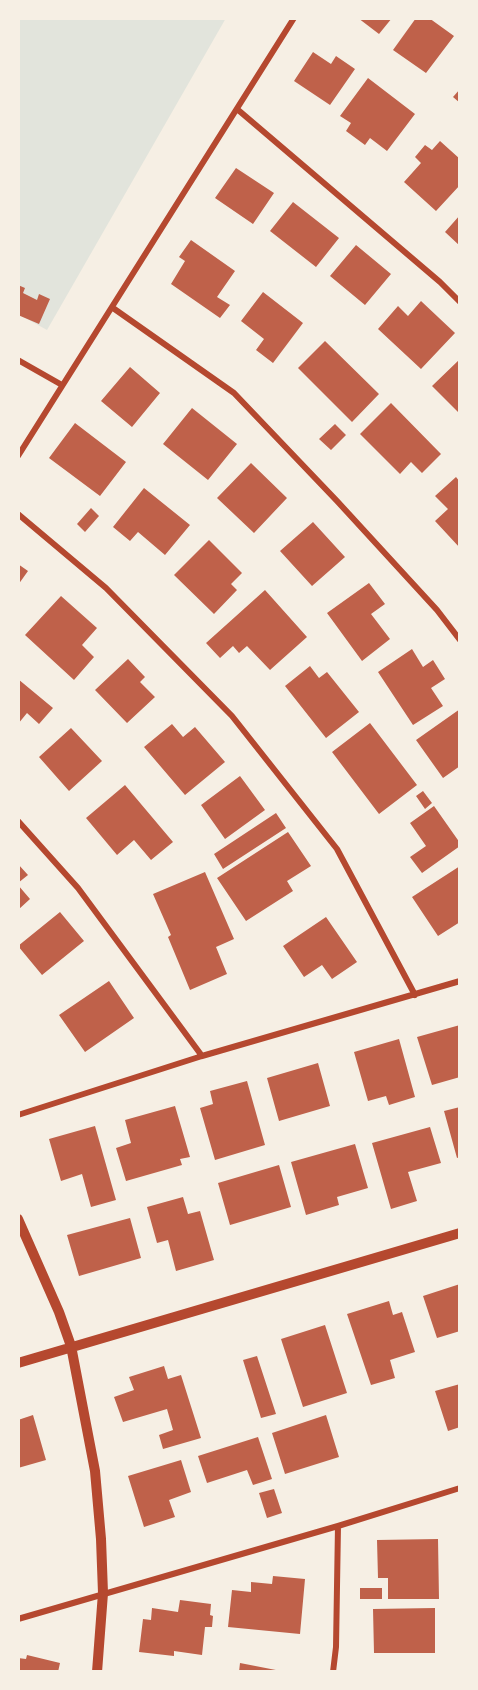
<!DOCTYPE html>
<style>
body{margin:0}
#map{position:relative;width:478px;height:1690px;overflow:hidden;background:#f6efe4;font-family:Inter,sans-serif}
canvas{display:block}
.frame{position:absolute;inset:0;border:20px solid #f6efe4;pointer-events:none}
</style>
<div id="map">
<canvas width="478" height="1690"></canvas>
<div class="frame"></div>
</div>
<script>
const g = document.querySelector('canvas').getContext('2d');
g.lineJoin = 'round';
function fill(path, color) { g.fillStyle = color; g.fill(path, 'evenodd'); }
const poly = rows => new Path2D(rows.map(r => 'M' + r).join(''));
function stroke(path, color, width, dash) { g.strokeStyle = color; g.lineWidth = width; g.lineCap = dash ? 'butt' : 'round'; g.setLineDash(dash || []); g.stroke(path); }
fill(poly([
 [18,18,226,18,47,330,18,314]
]), '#e2e4dc');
fill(poly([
 [358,18,392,18,379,34],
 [416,18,429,18,454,36,426,73,393,50],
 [313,52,331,64,336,56,355,69,330,105,294,81],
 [368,78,415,114,387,151,370,138,365,145,346,131,351,123,340,116],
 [460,89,460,103,453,97],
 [440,141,460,159,460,185,436,211,404,182,421,163,415,157,425,145,432,150],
 [236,168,274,193,253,224,215,198],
 [293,202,339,238,316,267,270,231],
 [460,215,460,246,445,232],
 [191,240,235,271,217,297,230,305,220,318,171,284,185,261,179,257],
 [356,245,391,274,365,305,330,276],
 [18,285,25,288,23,293,37,300,39,294,50,299,39,324,18,315],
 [263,292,303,323,273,363,256,350,264,339,241,321],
 [421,301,455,333,421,369,378,329,398,306,408,316],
 [325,341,379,394,352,422,298,368],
 [460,359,460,414,432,386],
 [130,367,160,393,132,427,101,401],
 [391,403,441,454,422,473,411,462,400,474,360,434],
 [192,408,237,444,208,480,163,444],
 [75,423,126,462,100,496,49,458],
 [335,424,346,435,331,450,319,439],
 [251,463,287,498,254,533,217,498],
 [456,477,460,482,460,548,435,521,448,509,435,496],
 [144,488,190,525,165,555,138,532,130,541,113,527],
 [91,508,99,516,85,532,77,524],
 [313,522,345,557,312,586,280,551],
 [209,540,242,573,231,584,237,590,214,614,174,575],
 [18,564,28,571,18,585],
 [369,583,385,604,371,614,390,639,362,661,327,613],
 [265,590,307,637,270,670,247,646,239,653,233,646,220,658,206,643],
 [61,596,97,628,82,645,94,657,74,680,25,635],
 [412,649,423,667,433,660,445,679,431,688,443,706,413,725,378,672],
 [128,659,145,677,140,682,155,697,127,723,95,690],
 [310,666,319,678,327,672,359,712,326,738,285,686],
 [18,679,53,708,39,724,27,713,18,724],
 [460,709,460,766,443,778,416,740],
 [370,723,417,785,379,814,332,752],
 [172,724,183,737,195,727,225,762,185,795,144,747],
 [71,728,102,761,69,791,39,757],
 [240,776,265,810,225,839,201,805],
 [125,785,173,842,151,860,134,840,117,855,86,818],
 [423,791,432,803,425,809,416,796],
 [434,806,460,843,460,846,422,873,410,857,426,846,410,823],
 [276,813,286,828,223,869,214,854],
 [288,832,311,866,287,881,293,891,246,921,217,878],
 [18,864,28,875,18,883],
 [460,866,460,922,438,936,412,897],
 [205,872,234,939,216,947,227,974,190,990,168,937,171,935,153,894],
 [18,885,30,899,18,910],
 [60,912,84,941,42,975,18,946],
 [326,917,357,962,332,979,322,965,304,977,283,946],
 [109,981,134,1018,85,1052,59,1015],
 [460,1025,460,1077,432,1085,417,1037],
 [399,1039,415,1097,389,1105,386,1096,368,1101,354,1052],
 [318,1063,330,1106,279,1121,267,1078],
 [247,1081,265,1145,215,1160,200,1108,213,1104,210,1091],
 [175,1106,190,1157,180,1159,182,1165,126,1181,116,1148,131,1143,125,1120],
 [460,1107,460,1157,457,1158,444,1111],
 [95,1126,116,1200,91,1207,82,1174,61,1181,49,1139],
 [430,1127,441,1163,408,1172,417,1201,391,1209,372,1143],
 [355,1144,368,1188,337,1197,339,1205,306,1215,291,1162],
 [279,1165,291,1207,230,1225,218,1183],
 [183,1197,188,1214,200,1211,214,1260,176,1271,168,1240,157,1243,147,1207],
 [130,1218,141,1258,79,1276,67,1235],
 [460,1284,460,1331,437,1338,423,1296],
 [389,1301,393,1315,402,1312,415,1352,390,1360,395,1378,371,1385,347,1314],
 [325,1325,347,1393,303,1407,281,1339],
 [257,1356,276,1414,261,1418,243,1360],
 [164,1366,168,1379,181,1375,201,1438,163,1449,159,1435,173,1430,167,1409,123,1422,114,1397,134,1390,129,1377],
 [460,1384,460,1427,448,1431,435,1391],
 [33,1415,46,1460,18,1468,18,1420],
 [326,1415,339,1457,285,1474,272,1433],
 [258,1437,272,1479,253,1485,247,1470,207,1483,198,1456],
 [181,1460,191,1492,169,1500,175,1517,144,1527,128,1476],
 [274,1489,282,1513,267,1518,259,1493],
 [438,1539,439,1599,388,1599,388,1578,378,1578,377,1540],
 [273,1576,305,1579,300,1634,228,1627,232,1590,251,1592,251,1582,272,1584],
 [360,1588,382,1588,382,1599,360,1599],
 [180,1600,211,1604,210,1615,213,1616,212,1627,205,1627,202,1655,174,1651,174,1656,139,1652,143,1619,151,1620,152,1608,178,1612],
 [435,1608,435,1653,374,1653,373,1609],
 [27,1655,60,1663,58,1672,18,1672,18,1658,26,1659],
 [240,1663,281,1671,281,1672,239,1672]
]), '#bf614a');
stroke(poly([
 [237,109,440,282,460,302],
 [113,308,234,393,337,501,437,610,460,640],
 [18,360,62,385],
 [18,456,294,18],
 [18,514,106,588,232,716,337,849,415,995],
 [18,821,78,888,202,1056],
 [18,1115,202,1056,460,981],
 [18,1619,338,1526,460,1488],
 [333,1672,336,1647,338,1526]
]), '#b5482f', 6);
stroke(poly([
 [18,1219,59,1312,71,1346,95,1471,101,1539,103,1593,97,1672],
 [18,1363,460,1233]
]), '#b5482f', 10);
</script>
